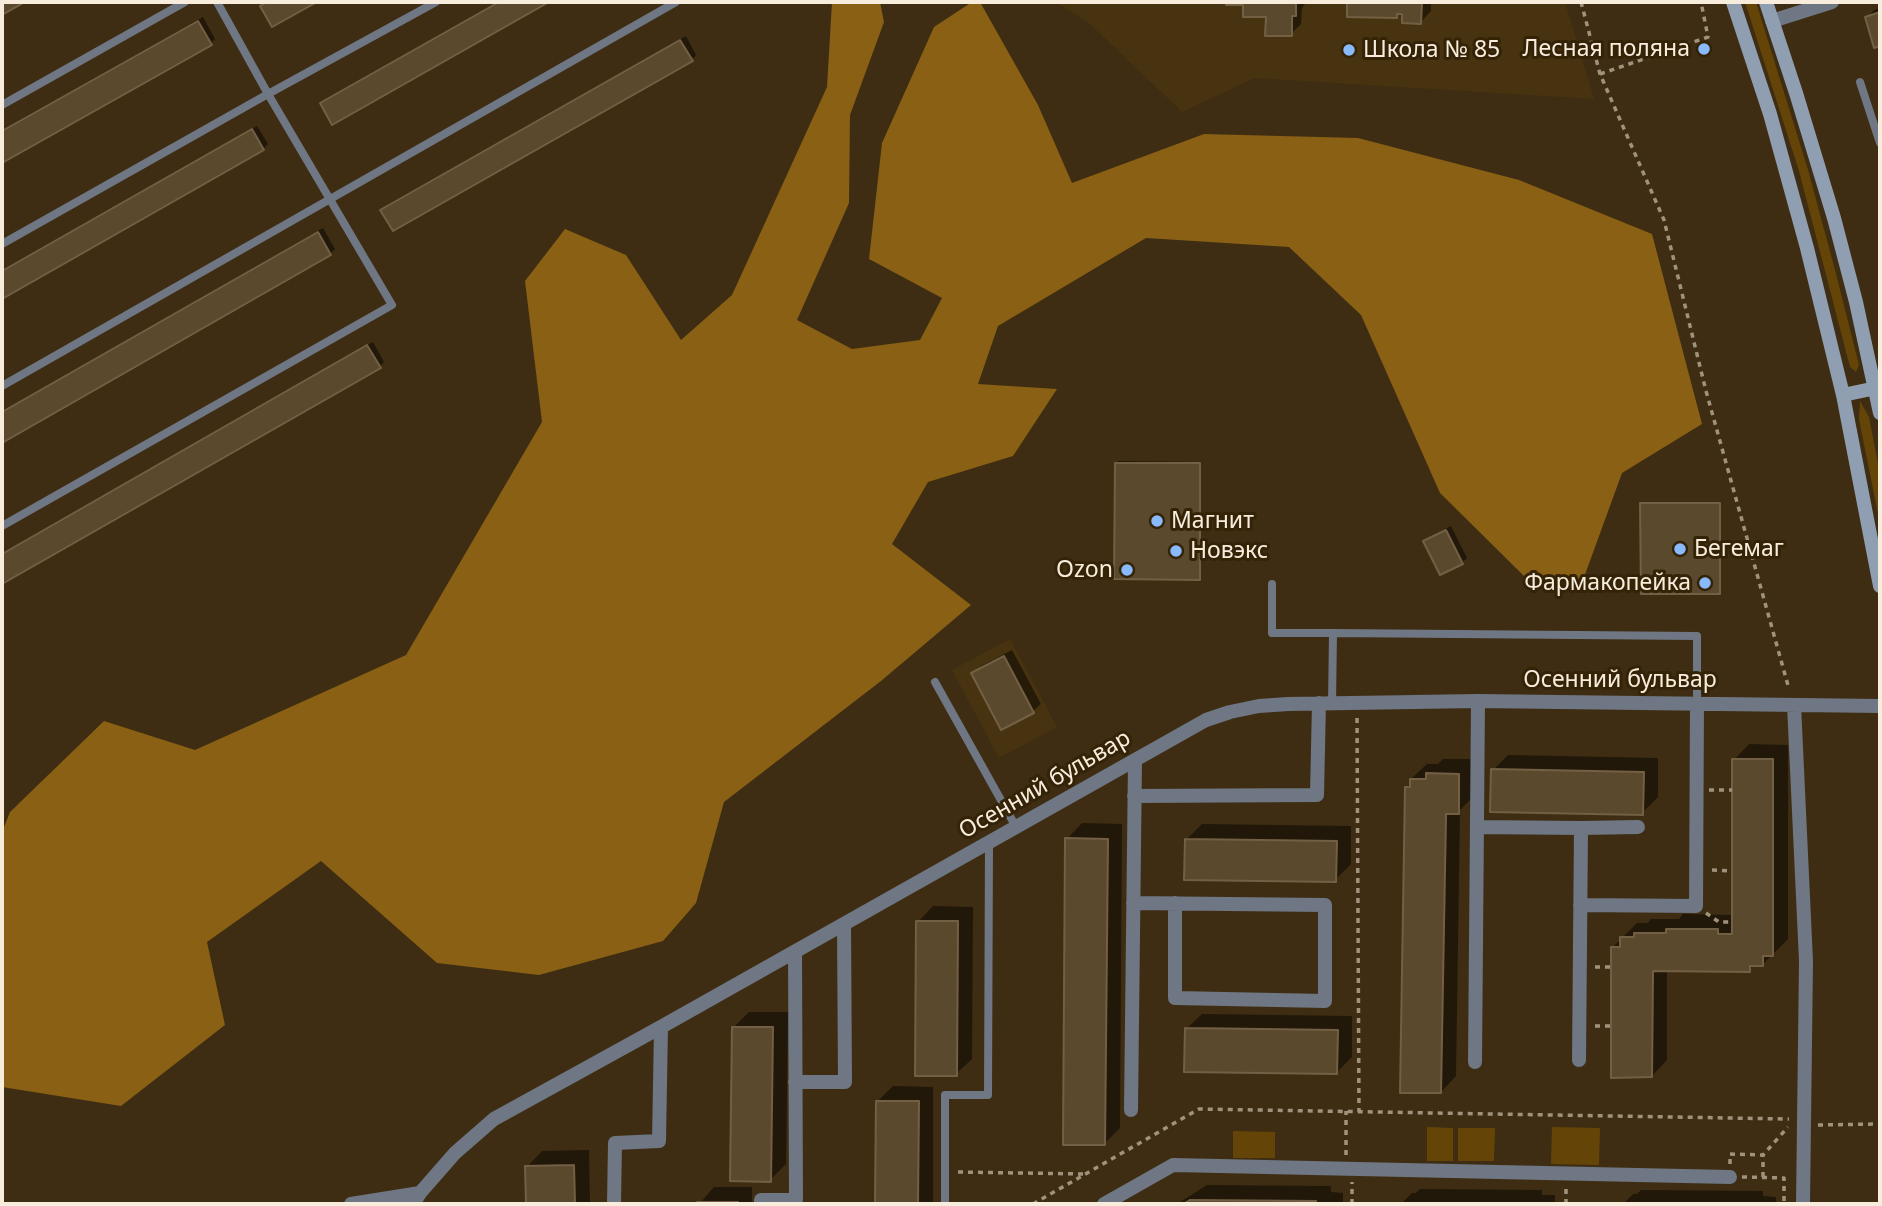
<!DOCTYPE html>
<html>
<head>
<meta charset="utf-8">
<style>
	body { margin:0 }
	#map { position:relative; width:1882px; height:1206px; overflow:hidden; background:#3e2d12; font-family:"Noto Sans",sans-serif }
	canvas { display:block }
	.frame { position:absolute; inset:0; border:4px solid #f8eddd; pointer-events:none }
</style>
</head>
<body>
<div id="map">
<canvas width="1882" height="1206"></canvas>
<div class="frame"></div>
</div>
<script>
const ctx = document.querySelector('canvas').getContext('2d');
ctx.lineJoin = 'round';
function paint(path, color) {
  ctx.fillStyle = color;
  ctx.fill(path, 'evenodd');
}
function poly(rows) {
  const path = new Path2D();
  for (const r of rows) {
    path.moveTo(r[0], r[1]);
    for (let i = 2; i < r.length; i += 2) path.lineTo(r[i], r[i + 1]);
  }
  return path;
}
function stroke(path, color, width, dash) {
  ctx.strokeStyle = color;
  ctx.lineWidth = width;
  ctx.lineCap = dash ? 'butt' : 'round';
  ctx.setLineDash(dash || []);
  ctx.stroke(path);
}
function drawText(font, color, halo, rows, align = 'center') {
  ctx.font = font + ' "Noto Sans",sans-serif';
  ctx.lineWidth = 6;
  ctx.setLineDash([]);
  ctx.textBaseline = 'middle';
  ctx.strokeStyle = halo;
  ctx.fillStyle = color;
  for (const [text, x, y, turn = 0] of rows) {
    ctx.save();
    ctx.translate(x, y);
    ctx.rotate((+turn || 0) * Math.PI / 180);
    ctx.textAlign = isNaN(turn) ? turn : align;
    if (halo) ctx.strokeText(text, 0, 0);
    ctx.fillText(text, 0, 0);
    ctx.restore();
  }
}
paint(poly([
	[1056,2,1565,2,1594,99,1255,78,1182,112,1089,23],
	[1010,639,1057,727,999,758,952,670]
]), '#483310');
paint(poly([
	[1745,2,1756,2,1808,170,1835,270,1859,365,1856,372,1850,367,1799,171],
	[1860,401,1869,417,1880,474,1880,524,1859,419],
	[1427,1127,1453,1128,1453,1161,1427,1161],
	[1552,1127,1600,1128,1599,1165,1551,1164],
	[1458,1128,1495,1128,1494,1161,1458,1161],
	[1233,1131,1275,1132,1275,1158,1233,1158]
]), '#654507');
paint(poly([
	[832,2,880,2,884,22,850,115,849,203,797,320,852,349,920,340,942,298,869,259,882,143,934,27,972,2,980,2,1038,105,1072,183,1204,134,1358,138,1519,180,1652,234,1702,424,1622,473,1583,580,1527,579,1440,493,1361,315,1289,247,1146,238,998,326,978,384,1057,389,1013,456,928,482,892,544,971,605,881,681,724,802,696,903,663,941,539,975,437,963,321,861,207,942,225,1025,121,1106,2,1087,2,832,10,812,104,721,195,750,406,655,542,422,525,281,565,229,626,255,681,340,732,295,827,87]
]), '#896014');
paint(poly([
	[498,2,545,2,332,122,322,104,326,99],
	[1228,2,1305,2,1305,4,1302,8,1301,24,1291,34,1268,15,1245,4,1228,4],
	[1349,2,1431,2,1431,11,1421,22,1404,13,1400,13,1396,16,1349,15],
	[1880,8,1880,45,1875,46,1867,18,1874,10],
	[203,17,215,39,210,44,2,161,2,130],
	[686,36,696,55,692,60,383,210,387,205],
	[257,126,268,144,263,149,2,297,2,270],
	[323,228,335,249,330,254,2,441,2,412],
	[373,342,384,362,380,367,2,582,2,553],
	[1118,461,1201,462,1201,576,1199,578,1117,463],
	[1644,502,1721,502,1721,590,1719,592,1642,504],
	[1451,526,1467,558,1462,563,1425,542,1430,537],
	[1012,650,1041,704,1033,711,973,673,981,666],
	[1749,744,1788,745,1788,939,1763,964,1755,964,1749,970,1667,970,1667,1060,1652,1076,1613,947,1637,923,1648,923,1651,919,1679,919,1683,914,1733,915,1734,760],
	[1508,755,1658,758,1658,797,1642,813,1493,770],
	[1443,759,1474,759,1473,797,1460,810,1456,1076,1441,1092,1406,788,1411,783,1411,779,1427,764,1438,764],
	[1082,823,1122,824,1120,1128,1105,1143,1067,839],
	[1202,824,1351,826,1351,864,1335,880,1186,840],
	[933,906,973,907,972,1059,956,1074,918,922],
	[749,1012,788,1012,786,1164,770,1180,734,1027],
	[1202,1014,1352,1016,1352,1057,1337,1072,1186,1029],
	[893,1086,933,1087,933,1204,877,1204,877,1102],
	[589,1150,590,1204,528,1204,527,1167,542,1151],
	[1207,1185,1331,1186,1331,1192,1343,1193,1343,1204,1177,1204],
	[714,1187,752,1187,752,1204,699,1204],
	[1420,1189,1542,1190,1542,1195,1555,1195,1555,1203,1565,1204,1401,1204,1412,1193,1416,1193],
	[1641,1190,1763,1191,1763,1196,1776,1197,1776,1204,1623,1204,1633,1194,1637,1194]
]), '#0007');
const building = poly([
	[2,2,25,2,2,15,2,2],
	[267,2,317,2,272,27,260,6,267,2],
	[499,2,549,2,332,125,320,103,499,2],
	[1227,2,1296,2,1296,16,1292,16,1292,36,1265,36,1266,17,1243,17,1243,5,1226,5,1227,2],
	[1347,2,1422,2,1421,24,1402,23,1402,14,1397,14,1397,18,1347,17,1347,2],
	[1880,12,1880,46,1874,48,1865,17,1880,12],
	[198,21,212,45,2,163,2,131,198,21],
	[680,40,693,61,393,231,380,210,680,40],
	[252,129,264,150,2,299,2,271,252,129],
	[318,232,331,255,2,443,2,412,318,232],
	[367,345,381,368,2,584,2,554,367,345],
	[1115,463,1200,463,1200,580,1114,579,1115,463],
	[1640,503,1720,503,1720,594,1641,594,1640,503],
	[1446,530,1463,564,1440,575,1423,541,1446,530],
	[1004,656,1034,713,1001,730,971,673,1004,656],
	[1732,759,1773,759,1773,956,1763,956,1763,966,1750,966,1750,972,1653,971,1652,1077,1611,1078,1611,947,1620,947,1620,937,1634,937,1634,933,1666,933,1666,929,1718,929,1718,934,1732,934,1732,759],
	[1491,769,1644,772,1643,815,1490,812,1491,769],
	[1426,773,1459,774,1459,814,1446,814,1441,1093,1400,1093,1405,787,1410,787,1410,779,1426,779,1426,773],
	[1065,838,1108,839,1105,1145,1063,1145,1065,838],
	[1185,839,1337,841,1336,882,1184,880,1185,839],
	[916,921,958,921,957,1076,915,1076,916,921],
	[732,1027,773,1027,771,1182,730,1181,732,1027],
	[1185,1028,1338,1030,1337,1074,1184,1072,1185,1028],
	[876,1101,919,1101,918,1204,875,1204,876,1101],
	[574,1165,575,1204,526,1204,525,1166,574,1165],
	[1190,1200,1316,1201,1316,1204,1183,1204,1190,1200],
	[697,1202,738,1202,738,1204,697,1204,697,1202]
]);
paint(building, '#5b492d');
stroke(building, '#736044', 2);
stroke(poly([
	[1581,2,1600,74,1664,220,1706,391,1789,689],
	[1600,74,1708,37,1701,2],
	[1357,718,1359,1112],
	[1709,790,1732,790],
	[1712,870,1732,871],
	[1706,913,1719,922,1732,922],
	[1595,967,1611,967],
	[1595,1026,1611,1026],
	[1818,1125,1880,1124],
	[1346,1155,1346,1111],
	[1730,1164,1730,1154,1763,1155,1788,1127],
	[958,1172,1083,1174],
	[1742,1177,1784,1178,1784,1204],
	[1763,1177,1763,1155],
	[1566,1189,1566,1204],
	[1033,1204,1199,1109,1789,1119],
	[1352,1204,1352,1182]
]), '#a0927d', 3.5, [5, 5]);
stroke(poly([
	[1860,82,1880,143],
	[2,105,185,2],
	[2,244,268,94,436,2],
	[2,386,676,2],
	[2,526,392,305,268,94,217,2],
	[1272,584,1272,633,1333,633],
	[935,682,1016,827],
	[1332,704,1333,633,1697,636,1697,703],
	[945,1204,945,1095,988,1095,989,843]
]), '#6e7783', 8);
stroke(poly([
	[1772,21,1832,2],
	[1794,705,1806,961,1803,1204],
	[1134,796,1317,795,1319,703],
	[1477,827,1581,828,1579,1060],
	[1581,828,1638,827],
	[1133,903,1325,905,1325,1001,1175,998,1175,903],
	[1580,905,1696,906,1697,703],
	[1475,1062,1478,701],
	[795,1082,845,1082,844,924],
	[1131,1110,1135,760],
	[351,1204,420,1193],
	[413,1204,420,1193,455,1153,494,1119,661,1027,1206,720,1230,712,1259,706,1288,704,1478,701,1880,706],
	[614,1204,615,1143,659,1141,661,1027],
	[761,1204,761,1200,796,1200,795,952],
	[1104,1204,1173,1165,1730,1177]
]), '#6e7783', 14);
stroke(poly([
	[1733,2,1770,114,1807,248,1843,395,1880,586],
	[1766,2,1796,93,1834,218,1856,302,1880,413],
	[1843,395,1876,388]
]), '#909eb1', 14);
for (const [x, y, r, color] of [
	[1704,49,7,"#89bafc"],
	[1349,50,7,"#89bafc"],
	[1157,521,7,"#89bafc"],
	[1680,549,7,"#89bafc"],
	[1176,551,7,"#89bafc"],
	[1127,570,7,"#89bafc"],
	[1705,583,7,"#89bafc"]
]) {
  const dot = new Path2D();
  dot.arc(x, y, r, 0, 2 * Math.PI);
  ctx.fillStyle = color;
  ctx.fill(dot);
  stroke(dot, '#342307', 2.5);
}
drawText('23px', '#f8eddd', '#342307', [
	["Лесная поляна",1690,49,"right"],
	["Школа № 85",1363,50],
	["Магнит",1171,521],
	["Бегемаг",1694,549],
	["Новэкс",1190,551],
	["Ozon",1113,570,"right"],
	["Фармакопейка",1691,583,"right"]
], 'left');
drawText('23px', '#f8eddd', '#342307', [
	["Осенний бульвар",1620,680],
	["Осенний бульвар",1045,785,-30]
]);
</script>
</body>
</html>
